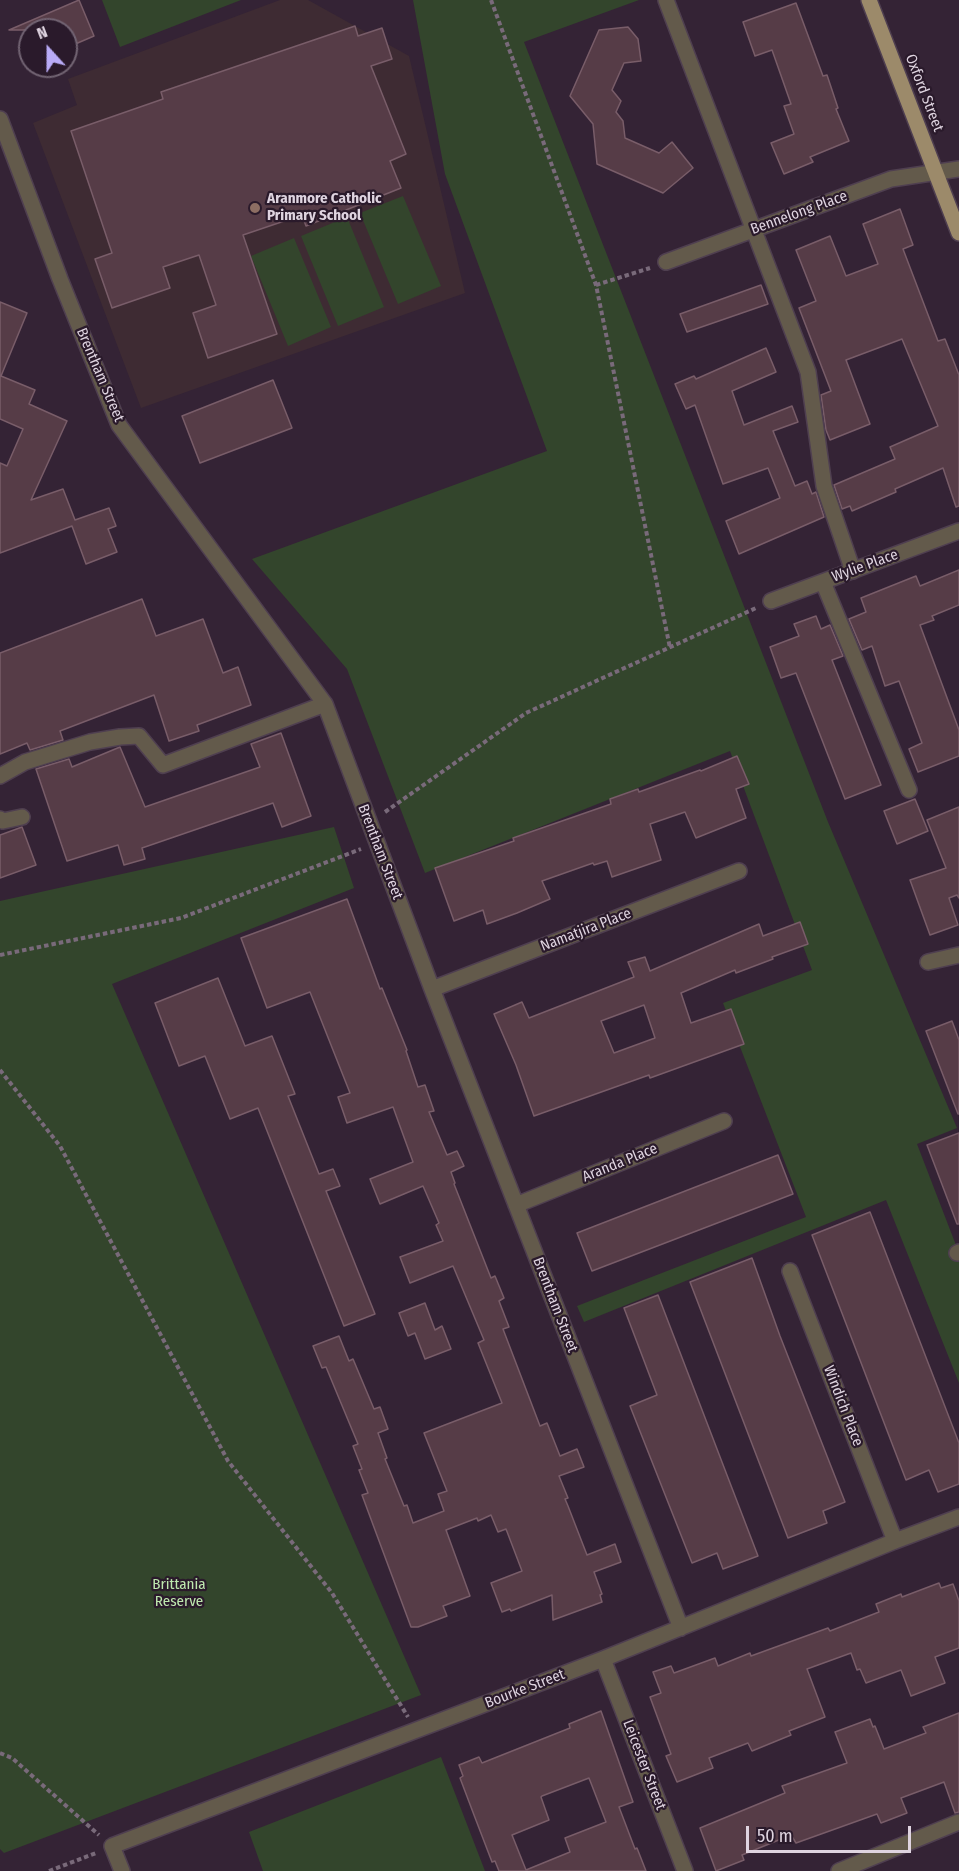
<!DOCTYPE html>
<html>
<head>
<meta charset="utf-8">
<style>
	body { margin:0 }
	#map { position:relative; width:959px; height:1871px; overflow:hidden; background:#342335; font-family:"Fira Sans Condensed",sans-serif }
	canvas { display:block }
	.north { position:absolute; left:18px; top:18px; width:60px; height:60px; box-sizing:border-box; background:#2a1a2b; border:2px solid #726473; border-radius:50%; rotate:339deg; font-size:16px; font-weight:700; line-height:24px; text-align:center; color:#dfd4e0 }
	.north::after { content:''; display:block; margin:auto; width:21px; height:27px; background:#b9abf7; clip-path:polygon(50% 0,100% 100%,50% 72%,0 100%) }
	.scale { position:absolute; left:746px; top:1826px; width:165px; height:27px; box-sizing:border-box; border:3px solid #dfd4e0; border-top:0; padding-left:8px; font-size:18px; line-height:21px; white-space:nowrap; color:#dfd4e0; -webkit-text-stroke:4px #2a1a2b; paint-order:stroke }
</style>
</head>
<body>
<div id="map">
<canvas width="959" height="1871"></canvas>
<div class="north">N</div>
<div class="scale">50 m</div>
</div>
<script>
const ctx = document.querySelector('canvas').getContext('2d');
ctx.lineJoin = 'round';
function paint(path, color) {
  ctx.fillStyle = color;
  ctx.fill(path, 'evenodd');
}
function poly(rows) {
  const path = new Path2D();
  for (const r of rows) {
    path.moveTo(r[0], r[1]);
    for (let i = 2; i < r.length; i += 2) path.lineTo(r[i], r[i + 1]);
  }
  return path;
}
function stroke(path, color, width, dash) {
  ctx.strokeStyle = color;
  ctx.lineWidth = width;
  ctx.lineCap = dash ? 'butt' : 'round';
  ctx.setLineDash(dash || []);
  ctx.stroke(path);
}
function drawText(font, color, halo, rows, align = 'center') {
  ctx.font = font + ' "Fira Sans Condensed",sans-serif';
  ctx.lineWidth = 4.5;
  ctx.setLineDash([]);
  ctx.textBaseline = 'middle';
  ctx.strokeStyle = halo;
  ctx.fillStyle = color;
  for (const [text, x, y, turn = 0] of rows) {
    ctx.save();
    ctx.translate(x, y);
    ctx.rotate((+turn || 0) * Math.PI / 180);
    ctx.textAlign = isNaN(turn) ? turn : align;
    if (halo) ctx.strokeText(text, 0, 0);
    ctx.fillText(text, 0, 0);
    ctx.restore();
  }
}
paint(poly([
	[280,0,308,0,409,56,465,293,141,408,33,123,77,105,68,79]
]), '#3e2b33');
paint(poly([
	[102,0,241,0,120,47],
	[413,0,639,0,524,42,828,822,957,1128,917,1144,959,1253,959,1383,886,1200,584,1322,577,1306,806,1217,723,1003,812,970,730,751,425,873,347,669,252,559,547,451,445,174],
	[403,196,441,286,398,304,360,213],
	[347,217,384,307,338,326,301,236],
	[294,238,331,327,288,346,251,256],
	[334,827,354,888,112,984,421,1695,4,1853,0,1849,0,901],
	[441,1757,485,1871,263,1871,249,1832]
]), '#33452c');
const building = poly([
	[79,0,94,36,66,48,66,30,9,30,79,0],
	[796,3,823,76,827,75,838,108,836,109,849,141,810,157,813,162,784,174,771,143,794,134,784,106,791,104,772,50,755,56,743,22,796,3],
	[355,26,358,36,382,28,392,59,371,66,406,154,390,161,401,188,306,226,302,215,243,235,277,334,208,358,193,313,216,305,199,255,163,267,170,288,112,308,95,259,112,253,71,131,163,99,161,92,355,26],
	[628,27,638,39,641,61,624,63,612,90,621,101,616,112,623,121,625,138,659,153,672,142,693,168,663,193,597,164,593,124,570,96,599,30,628,27],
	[900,209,913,245,903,249,938,341,945,339,959,375,959,506,956,507,943,468,895,489,896,492,852,511,850,506,842,509,834,485,895,459,890,447,938,426,902,339,846,360,870,424,830,440,826,430,821,395,831,391,799,308,816,301,796,250,830,236,846,276,878,264,863,224,900,209],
	[761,285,768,304,687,332,680,314,761,285],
	[0,302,27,313,1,376,35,390,29,404,67,421,31,500,63,489,75,520,109,508,116,526,108,529,117,552,86,564,72,526,0,553,0,463,7,466,23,429,0,419,0,302],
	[766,348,776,372,732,391,744,425,792,406,798,422,773,431,795,486,807,481,812,494,816,492,824,517,739,554,726,521,780,498,768,468,723,484,695,405,686,409,675,384,694,376,696,379,766,348],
	[273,380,292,428,200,463,182,416,273,380],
	[959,570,959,605,932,616,934,620,920,625,959,730,959,756,918,772,909,749,922,743,899,681,885,686,872,646,862,650,849,619,866,612,861,598,916,576,920,586,959,570],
	[142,599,156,636,203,619,223,673,238,667,251,705,197,725,199,731,169,741,154,695,60,731,63,740,30,750,27,743,0,754,0,653,142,599],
	[816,616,821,629,830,625,843,656,832,660,881,785,845,799,796,673,781,678,770,647,799,636,794,624,816,616],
	[281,733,311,816,282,827,273,803,142,848,145,859,124,865,118,845,67,861,36,769,69,759,72,767,120,747,145,807,260,767,251,744,281,733],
	[737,756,749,784,736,789,746,818,696,838,685,812,650,824,661,860,612,877,607,861,594,865,593,863,542,881,550,899,517,913,487,924,483,910,454,921,435,868,514,841,513,838,611,804,610,799,638,789,639,792,700,770,701,771,737,756],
	[915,799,928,831,897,844,884,811,915,799],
	[959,807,959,898,957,895,949,898,958,925,930,935,910,880,946,868,927,820,959,807],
	[22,827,36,865,0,878,0,835,22,827],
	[347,899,380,989,382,988,407,1050,406,1051,418,1087,425,1085,434,1111,429,1112,447,1155,457,1151,464,1166,451,1172,455,1183,454,1184,491,1278,495,1276,504,1298,499,1301,509,1327,503,1329,540,1426,547,1423,560,1456,577,1449,584,1467,559,1476,568,1498,565,1499,568,1506,587,1555,615,1544,621,1562,594,1572,602,1594,600,1595,602,1602,553,1620,552,1595,511,1611,510,1609,502,1612,491,1583,522,1571,506,1529,498,1532,491,1515,478,1521,477,1518,446,1530,470,1596,443,1606,447,1616,418,1627,411,1627,362,1495,368,1493,359,1470,362,1469,353,1446,358,1444,326,1367,322,1368,313,1346,339,1336,349,1361,353,1359,374,1409,380,1407,388,1429,378,1433,387,1458,385,1459,404,1506,407,1505,413,1523,444,1511,438,1494,447,1491,424,1433,502,1403,478,1343,484,1340,453,1266,410,1283,400,1257,443,1241,436,1225,439,1223,423,1186,380,1204,370,1179,413,1162,393,1107,347,1123,338,1097,350,1093,310,992,267,1008,241,938,347,899],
	[800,922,808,944,772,957,773,959,736,973,735,970,681,993,691,1023,731,1009,744,1044,650,1078,649,1075,534,1116,516,1065,494,1014,522,1002,529,1018,634,977,628,962,645,957,650,971,759,924,763,936,800,922],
	[644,1005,655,1038,614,1053,601,1021,644,1005],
	[218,978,245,1046,272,1036,295,1094,288,1096,319,1174,333,1169,340,1186,326,1191,375,1314,344,1326,258,1108,230,1119,205,1056,179,1066,155,1003,218,978],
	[952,1021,959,1040,959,1114,958,1114,926,1031,952,1021],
	[959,1133,959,1224,957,1224,927,1145,959,1133],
	[778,1155,793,1194,592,1271,577,1233,778,1155],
	[870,1212,959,1443,959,1484,938,1492,929,1470,906,1480,812,1235,870,1212],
	[752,1258,780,1336,845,1502,823,1511,827,1523,788,1538,690,1282,752,1258],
	[658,1295,758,1556,723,1569,717,1553,692,1563,630,1406,657,1395,624,1308,658,1295],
	[425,1303,435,1330,442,1326,451,1349,425,1359,415,1333,408,1336,399,1313,425,1303],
	[939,1583,941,1588,953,1584,959,1601,959,1648,935,1657,945,1683,911,1696,901,1670,866,1683,860,1669,857,1670,851,1653,807,1669,825,1717,789,1731,791,1735,752,1751,748,1743,709,1758,713,1768,677,1782,666,1756,671,1754,650,1697,661,1693,653,1672,671,1666,674,1673,715,1658,718,1666,750,1653,751,1656,828,1628,830,1631,879,1612,876,1604,901,1594,902,1597,939,1583],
	[601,1711,633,1802,619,1807,635,1849,637,1848,646,1871,499,1871,495,1861,492,1862,474,1815,460,1778,463,1776,459,1765,479,1757,482,1763,570,1728,569,1724,601,1711],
	[589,1778,606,1822,565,1838,570,1852,526,1870,512,1835,549,1820,541,1797,542,1796,589,1778],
	[959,1713,959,1812,955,1813,944,1782,901,1798,907,1813,881,1823,877,1814,796,1843,791,1835,742,1855,744,1860,716,1871,700,1828,785,1793,782,1786,847,1763,835,1732,870,1719,873,1727,875,1726,884,1749,926,1733,923,1727,959,1713]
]);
paint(building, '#563c47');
stroke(building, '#795d69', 1.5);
const minor = poly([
	[666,0,808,372,824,486,853,571],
	[0,119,60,279,119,425,325,704,432,989,681,1628],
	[666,262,891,179,959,169],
	[823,582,909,790],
	[771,601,959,531],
	[0,776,25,762,90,742,120,737,139,736,163,765,325,704],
	[0,819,3,821,22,817],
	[928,962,959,955],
	[432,989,739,871],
	[516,1205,724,1121],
	[957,1253,959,1252],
	[790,1271,895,1541],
	[603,1659,685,1871],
	[122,1871,112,1846,603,1659,895,1541,959,1517],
	[839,1871,959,1822]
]);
const major = poly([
	[869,0,959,233]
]);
stroke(minor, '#4f3f50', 18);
stroke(major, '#4f3f50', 18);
stroke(poly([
	[491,0,596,285,670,648],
	[596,285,650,268],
	[385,812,526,713,756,608],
	[0,955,181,918,361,849],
	[0,1070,60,1146,228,1461,332,1593,408,1717],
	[0,1753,12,1758,99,1835],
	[49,1871,96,1853]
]), '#796a7a', 4, [4.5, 3]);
stroke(minor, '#635a4b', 15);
stroke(major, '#9c8a6a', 15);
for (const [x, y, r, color] of [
	[255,208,6,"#8d6e63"]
]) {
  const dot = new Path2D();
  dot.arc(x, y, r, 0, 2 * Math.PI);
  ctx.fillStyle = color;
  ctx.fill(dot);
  stroke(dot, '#2a1a2b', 2);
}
drawText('15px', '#dfd4e0', '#2a1a2b', [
	["Oxford Street",924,93,69],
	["Bennelong Place",799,213,-20],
	["Brentham Street",100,375,67],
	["Wylie Place",865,566,-20],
	["Brentham Street",380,852,69],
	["Namatjira Place",586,930,-21],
	["Aranda Place",620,1163,-22],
	["Brentham Street",555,1305,69],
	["Windich Place",843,1406,69],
	["Bourke Street",525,1689,-21],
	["Leicester Street",644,1765,69]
]);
drawText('bold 15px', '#dfd4e0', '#2a1a2b', [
	["Aranmore Catholic",267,199],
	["Primary School",267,216]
], 'left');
drawText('15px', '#bee8ae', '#2a1a2b', [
	["Brittania",179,1585],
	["Reserve",179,1602]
]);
</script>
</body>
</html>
